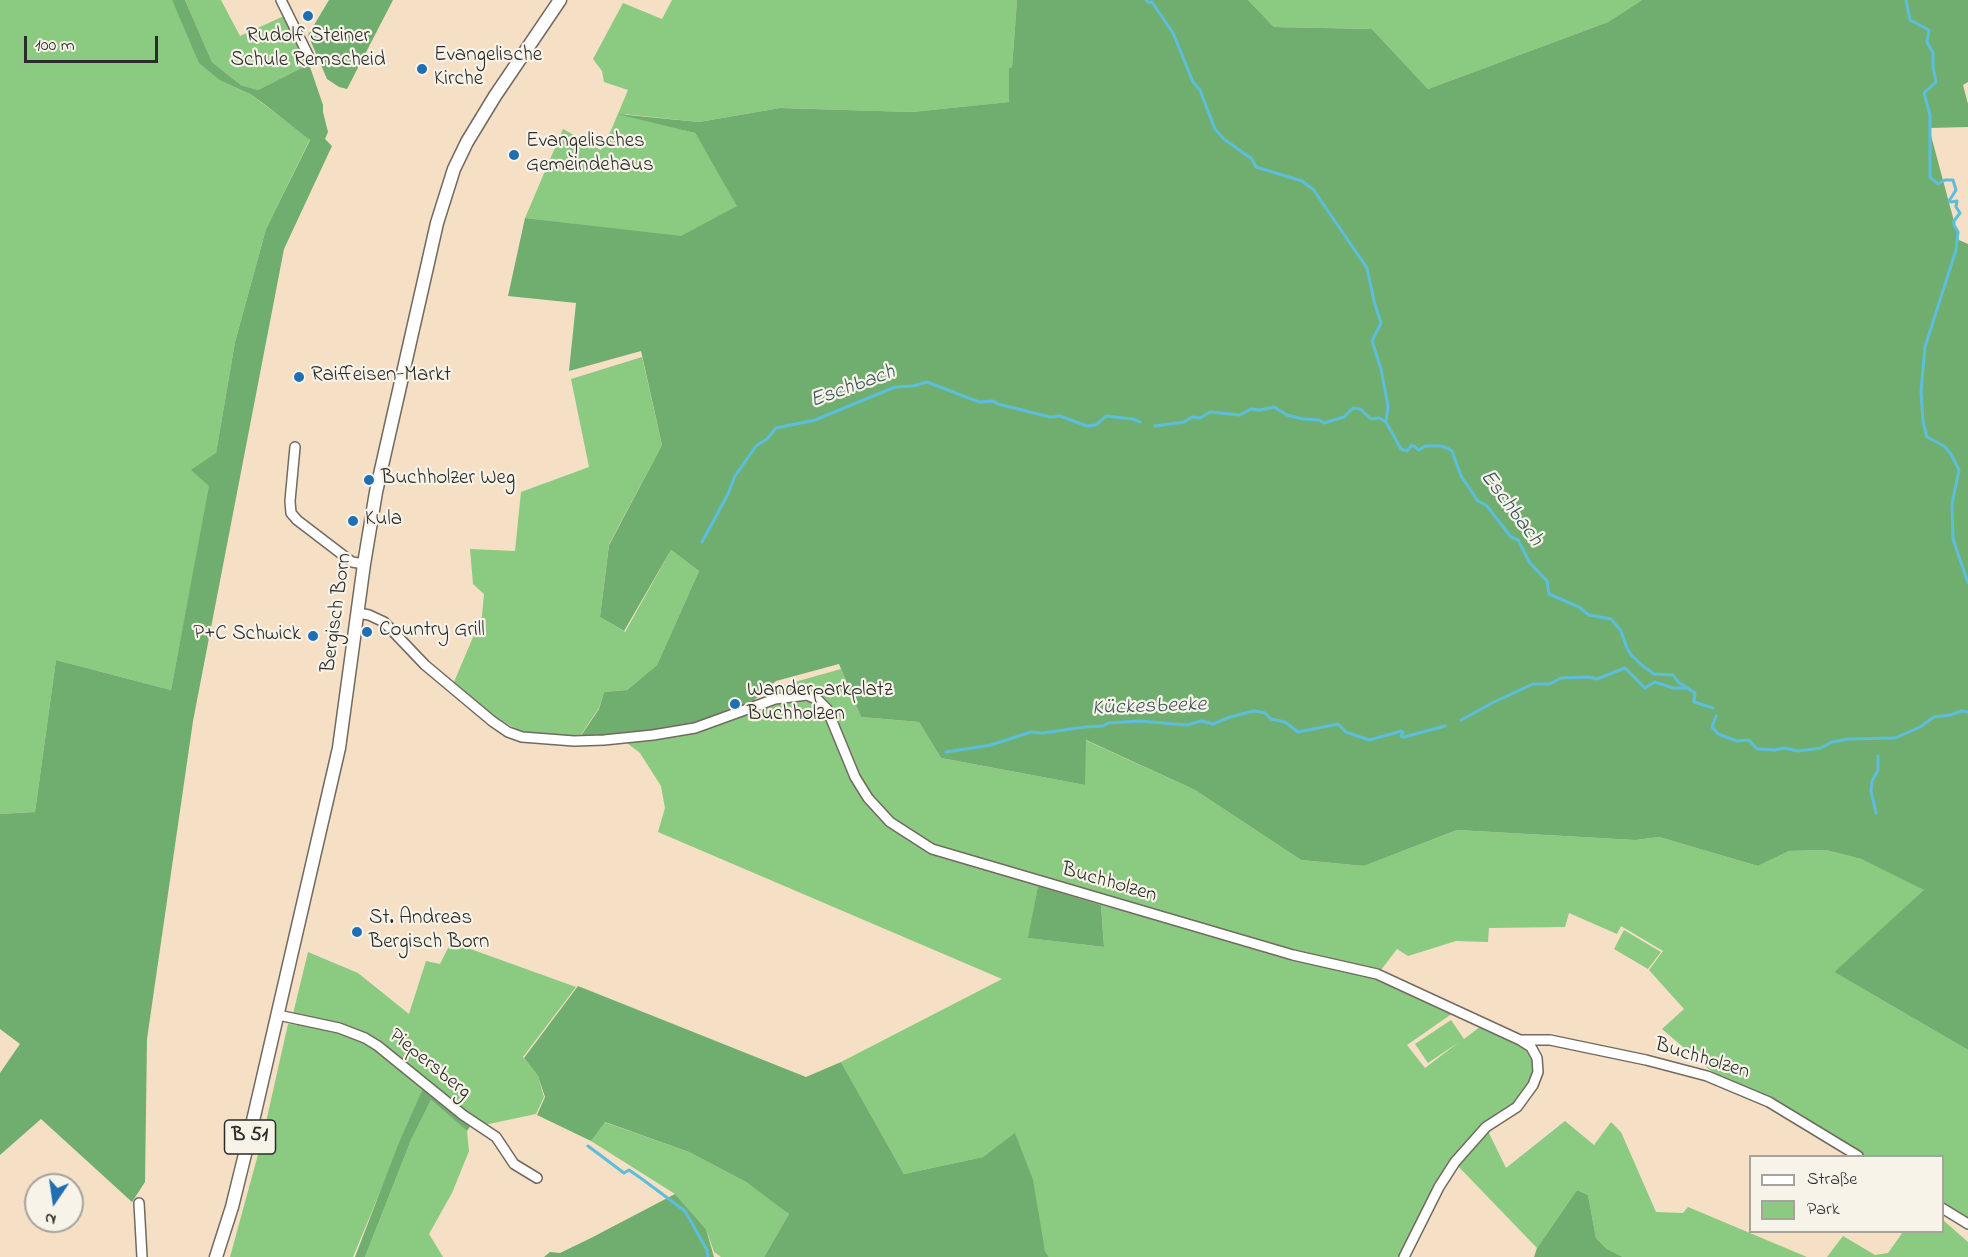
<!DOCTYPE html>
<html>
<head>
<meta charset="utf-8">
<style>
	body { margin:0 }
	#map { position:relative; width:1968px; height:1257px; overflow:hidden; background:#f5dfc5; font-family:"Indie Flower",sans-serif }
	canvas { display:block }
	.legend { position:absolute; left:1749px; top:1155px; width:195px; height:78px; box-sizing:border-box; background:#f7f3e8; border:2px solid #a5a39c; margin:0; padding:8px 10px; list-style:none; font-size:18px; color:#2b2b2b }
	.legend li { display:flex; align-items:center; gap:12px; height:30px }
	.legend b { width:30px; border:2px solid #a5a39c }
	.north { position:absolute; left:24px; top:1173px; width:60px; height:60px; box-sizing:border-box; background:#f7f3e8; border:2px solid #a5a39c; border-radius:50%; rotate:193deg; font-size:16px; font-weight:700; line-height:24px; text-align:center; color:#2b2b2b }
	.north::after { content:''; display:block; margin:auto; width:21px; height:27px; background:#1f6fb2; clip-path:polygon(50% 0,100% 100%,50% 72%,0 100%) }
	.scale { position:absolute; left:24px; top:36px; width:134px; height:27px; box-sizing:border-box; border:3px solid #2b2b2b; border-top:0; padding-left:8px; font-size:18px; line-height:21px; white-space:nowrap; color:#2b2b2b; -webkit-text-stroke:4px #f7f3e8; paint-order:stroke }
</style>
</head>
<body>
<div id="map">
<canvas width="1968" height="1257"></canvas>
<ul class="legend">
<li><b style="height:8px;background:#fff"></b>Straße</li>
<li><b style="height:16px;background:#8bca81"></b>Park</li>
</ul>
<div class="north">N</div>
<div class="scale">100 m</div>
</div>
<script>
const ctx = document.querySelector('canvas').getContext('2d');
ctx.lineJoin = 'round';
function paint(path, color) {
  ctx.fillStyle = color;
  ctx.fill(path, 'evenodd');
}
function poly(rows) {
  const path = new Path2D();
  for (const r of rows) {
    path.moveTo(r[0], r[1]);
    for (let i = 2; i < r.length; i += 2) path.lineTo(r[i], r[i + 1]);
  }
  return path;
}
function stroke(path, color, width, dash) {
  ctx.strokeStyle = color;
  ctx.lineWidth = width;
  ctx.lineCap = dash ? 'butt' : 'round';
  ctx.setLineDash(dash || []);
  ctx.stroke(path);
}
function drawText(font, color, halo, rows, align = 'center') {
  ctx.font = font + ' "Indie Flower",sans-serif';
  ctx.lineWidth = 4.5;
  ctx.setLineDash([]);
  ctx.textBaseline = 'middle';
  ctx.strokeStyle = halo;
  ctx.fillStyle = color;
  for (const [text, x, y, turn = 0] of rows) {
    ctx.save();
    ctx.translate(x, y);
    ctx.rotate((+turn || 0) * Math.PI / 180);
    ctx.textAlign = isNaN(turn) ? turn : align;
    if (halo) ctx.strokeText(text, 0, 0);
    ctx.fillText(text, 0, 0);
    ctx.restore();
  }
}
paint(poly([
	[0,0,172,0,221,81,250,94,310,139,266,229,235,342,216,453,171,690,56,660,35,812,0,814],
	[185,0,221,0,240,36,284,16,309,64,258,90,241,85,212,62],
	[672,0,1017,0,1012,67,1009,68,1010,102,912,112,780,108,699,122,623,114,695,133,738,206,681,237,525,218,563,129,601,150,612,128,628,90,604,82,602,71,593,59,623,3,662,19],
	[1248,0,1642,0,1608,22,1428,89,1372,29,1274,27],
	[642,357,662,445,609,544,600,617,625,632,671,550,699,571,657,665,627,690,604,692,599,708,580,736,538,735,518,730,491,714,454,682,482,616,484,594,473,584,470,549,515,551,521,492,589,467,571,379],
	[841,669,861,717,919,722,941,758,1085,785,1085,740,1195,790,1301,860,1364,866,1457,830,1635,840,1659,837,1758,866,1789,851,1826,850,1861,859,1925,890,1834,972,1968,1050,1968,1219,1943,1203,1942,1156,1865,1156,1794,1112,1756,1091,1717,1076,1662,1029,1684,1009,1649,970,1663,951,1621,926,1617,934,1569,913,1565,927,1489,928,1488,942,1456,941,1408,956,1397,949,1381,970,1308,955,933,845,889,817,870,795,858,775,839,725,825,700,818,695,807,691,771,697,784,685],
	[793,700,811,702,824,712,859,793,872,808,930,852,1038,886,1029,938,1104,947,1101,905,1378,977,1453,1013,1407,1045,1425,1068,1459,1042,1428,1063,1415,1044,1451,1020,1464,1039,1481,1026,1526,1048,1533,1056,1534,1078,1515,1104,1469,1143,1401,1257,1049,1257,1045,1251,1015,1134,983,1157,904,1174,841,1062,1002,979,658,832,665,808,661,786,640,753,627,743,656,739],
	[1624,930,1661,952,1648,969,1614,949],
	[451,942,576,987,523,1057,538,1076,544,1097,536,1114,484,1125,380,1043,293,1014,308,952,358,973,409,1014,426,961,440,964],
	[288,1024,323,1027,350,1036,378,1049,424,1086,353,1257,230,1257,262,1140],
	[431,1100,467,1131,469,1151,452,1193,429,1234,443,1257,365,1257,411,1140],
	[1565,1121,1594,1145,1611,1122,1621,1132,1656,1212,1683,1213,1688,1207,1807,1257,1623,1257,1607,1249,1596,1238,1588,1195,1577,1190,1537,1248,1456,1164,1487,1129,1506,1168],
	[604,1122,689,1152,746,1182,782,1208,789,1214,764,1257,721,1257,714,1252,706,1229,675,1194,591,1141],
	[1943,1220,1968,1242,1968,1257,1827,1257,1843,1236,1875,1255,1888,1253,1903,1232,1942,1232]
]), '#8bca81');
paint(poly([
	[172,0,185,0,212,62,241,85,258,90,309,64,323,105,323,112,328,132,325,139,332,146,284,249,193,721,147,1039,145,1182,132,1202,41,1119,0,1155,0,1073,20,1044,0,1029,0,814,35,812,56,660,171,690,209,486,191,470,216,453,235,342,266,229,310,140,264,104,250,94,221,81,199,63],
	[329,0,393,0,347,89,339,87,327,79,308,35],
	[1017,0,1248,0,1274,27,1372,29,1428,89,1608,22,1642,0,1968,0,1968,82,1963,85,1968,104,1968,127,1929,128,1959,240,1968,244,1968,1050,1834,972,1924,890,1861,859,1826,850,1789,851,1758,866,1659,837,1635,840,1457,830,1364,866,1301,860,1195,790,1086,740,1085,785,941,758,919,722,861,717,839,664,776,681,753,701,695,725,635,736,580,737,599,709,604,692,627,690,657,665,699,571,671,550,624,631,600,617,609,545,662,445,641,351,569,371,576,303,508,296,525,218,681,236,737,206,695,133,617,114,699,122,780,108,912,112,1009,102,1009,68,1012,67],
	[1038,886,1101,905,1104,947,1028,938],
	[578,986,806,1077,841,1062,904,1174,983,1157,1015,1133,1033,1180,1045,1251,1049,1257,764,1257,789,1214,746,1182,689,1152,605,1122,591,1141,537,1115,545,1097,538,1076,524,1058],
	[424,1086,471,1125,467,1131,431,1100,411,1140,365,1257,355,1257,398,1145],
	[1577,1190,1588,1195,1596,1238,1607,1249,1623,1257,1534,1257,1537,1248],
	[675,1194,706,1229,714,1257,544,1257,550,1252,560,1253,591,1238]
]), '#70ae6f');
stroke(poly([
	[1146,0,1149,3,1152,2,1173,33,1193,82,1200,90,1215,129,1224,139,1252,159,1256,167,1302,181,1313,189,1367,268,1374,301,1381,323,1372,341,1381,369,1388,406,1386,422],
	[1906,0,1910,20,1929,30,1927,42,1933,53,1933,67,1936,82,1924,93,1930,115,1930,177,1938,184,1945,180,1953,180,1956,190,1949,201,1951,202,1957,201,1956,207,1960,213,1954,221,1954,225,1958,232,1956,250,1925,347,1921,391,1923,422,1927,437,1944,446,1951,454,1959,470,1952,504,1953,539,1968,583],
	[1155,426,1184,422,1192,417,1200,418,1210,412,1240,415,1251,409,1260,410,1274,407,1287,415,1303,419,1319,420,1324,423,1344,417,1353,408,1360,409,1371,419,1379,418,1386,422,1401,449,1407,451,1412,445,1419,450,1425,446,1441,446,1447,448,1452,451,1461,476,1478,501,1487,506,1511,537,1518,540,1530,563,1547,581,1549,594,1579,607,1589,615,1611,619,1621,631,1627,648,1632,656,1643,666,1654,674,1673,675,1678,682,1695,693,1694,702,1713,708],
	[702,542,728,494,735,476,756,446,767,439,776,428,815,420,895,387,913,386,927,382,979,402,993,401,998,404,1050,417,1060,416,1087,426,1096,425,1106,416,1133,419,1140,422],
	[1716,716,1712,727,1718,734,1737,741,1749,740,1757,749,1775,750,1784,748,1798,751,1821,748,1832,742,1848,739,1895,738,1920,727,1934,717,1950,715,1962,711,1968,712],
	[1461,720,1494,702,1533,684,1550,684,1561,678,1589,677,1597,679,1625,668,1645,688,1655,682,1673,688,1688,688],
	[946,752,991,745,1031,732,1043,733,1085,727,1103,726,1108,723,1139,721,1187,725,1201,721,1213,724,1230,717,1254,711,1265,713,1271,719,1285,722,1298,732,1338,724,1346,732,1369,740,1402,731,1403,732,1401,736,1404,737,1445,726],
	[1876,813,1871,791,1872,781,1878,770,1878,756],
	[588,1146,624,1173,629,1170,642,1179,685,1211,707,1250,708,1257]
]), '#5cbeda', 3);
const minor = poly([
	[281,0,309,57],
	[295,447,290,501,291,513,297,520,352,562,364,564],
	[358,613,369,615,384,622,425,665,492,721,508,732,522,737,574,741,604,740,653,735,695,728,775,699,807,695,818,700,827,709,855,777,868,798,890,822,932,849,1293,955,1377,974,1520,1040,1531,1047,1537,1058,1538,1072,1533,1085,1517,1107,1486,1127,1455,1162,1439,1187,1404,1257],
	[278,1015,339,1028,365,1038,378,1046,463,1115,496,1137,514,1164,537,1178],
	[1520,1040,1550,1040,1646,1060,1707,1076,1769,1102,1858,1156],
	[139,1203,142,1257],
	[1942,1208,1968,1224]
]);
const major = poly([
	[216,1257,232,1207,249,1138,339,748,364,564,376,492,437,223,454,169,467,142,495,96,560,0]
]);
stroke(minor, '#726a61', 12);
stroke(major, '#726a61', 15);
stroke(minor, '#fff', 9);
stroke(major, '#fff', 12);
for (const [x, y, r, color] of [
	[308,16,6,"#1f6fb2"],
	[422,69,6,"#1f6fb2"],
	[514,155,6,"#1f6fb2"],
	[299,377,6,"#1f6fb2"],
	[369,480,6,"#1f6fb2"],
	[353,521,6,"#1f6fb2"],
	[367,632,6,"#1f6fb2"],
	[313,636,6,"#1f6fb2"],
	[735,704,6,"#1f6fb2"],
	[357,932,6,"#1f6fb2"]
]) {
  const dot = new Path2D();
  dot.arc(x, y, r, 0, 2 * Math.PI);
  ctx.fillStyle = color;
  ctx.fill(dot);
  stroke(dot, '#f7f3e8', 2);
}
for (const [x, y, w] of [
	[250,1137,51]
]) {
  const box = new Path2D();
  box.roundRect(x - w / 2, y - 17, w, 34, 4.5);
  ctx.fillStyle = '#f7f3e8';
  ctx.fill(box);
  stroke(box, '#2b2b2b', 1.5);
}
drawText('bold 20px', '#2b2b2b', null, [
	["B 51",250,1137]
]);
drawText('21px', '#2b2b2b', '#f7f3e8', [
	["Rudolf Steiner",308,38,"center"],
	["Schule Remscheid",308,62,"center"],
	["Evangelische",434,57],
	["Kirche",434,81],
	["Evangelisches",526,143],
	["Gemeindehaus",526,167],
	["Raiffeisen-Markt",311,377],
	["Buchholzer Weg",381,480],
	["Kula",365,521],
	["Country Grill",379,632],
	["P+C Schwick",301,636,"right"],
	["Wanderparkplatz",747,692],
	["Buchholzen",747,716],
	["St. Andreas",369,920],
	["Bergisch Born",369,944]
], 'left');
drawText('21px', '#2b2b2b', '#f7f3e8', [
	["Bergisch Born",338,613,-82],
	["Buchholzen",1109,884,16],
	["Buchholzen",1702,1060,17],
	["Piepersberg",429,1065,39]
]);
drawText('italic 22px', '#3a5760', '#f7f3e8', [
	["Eschbach",853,388,-20],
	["Eschbach",1510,509,53],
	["Kückesbeeke",1149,708,-2]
]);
</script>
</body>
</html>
